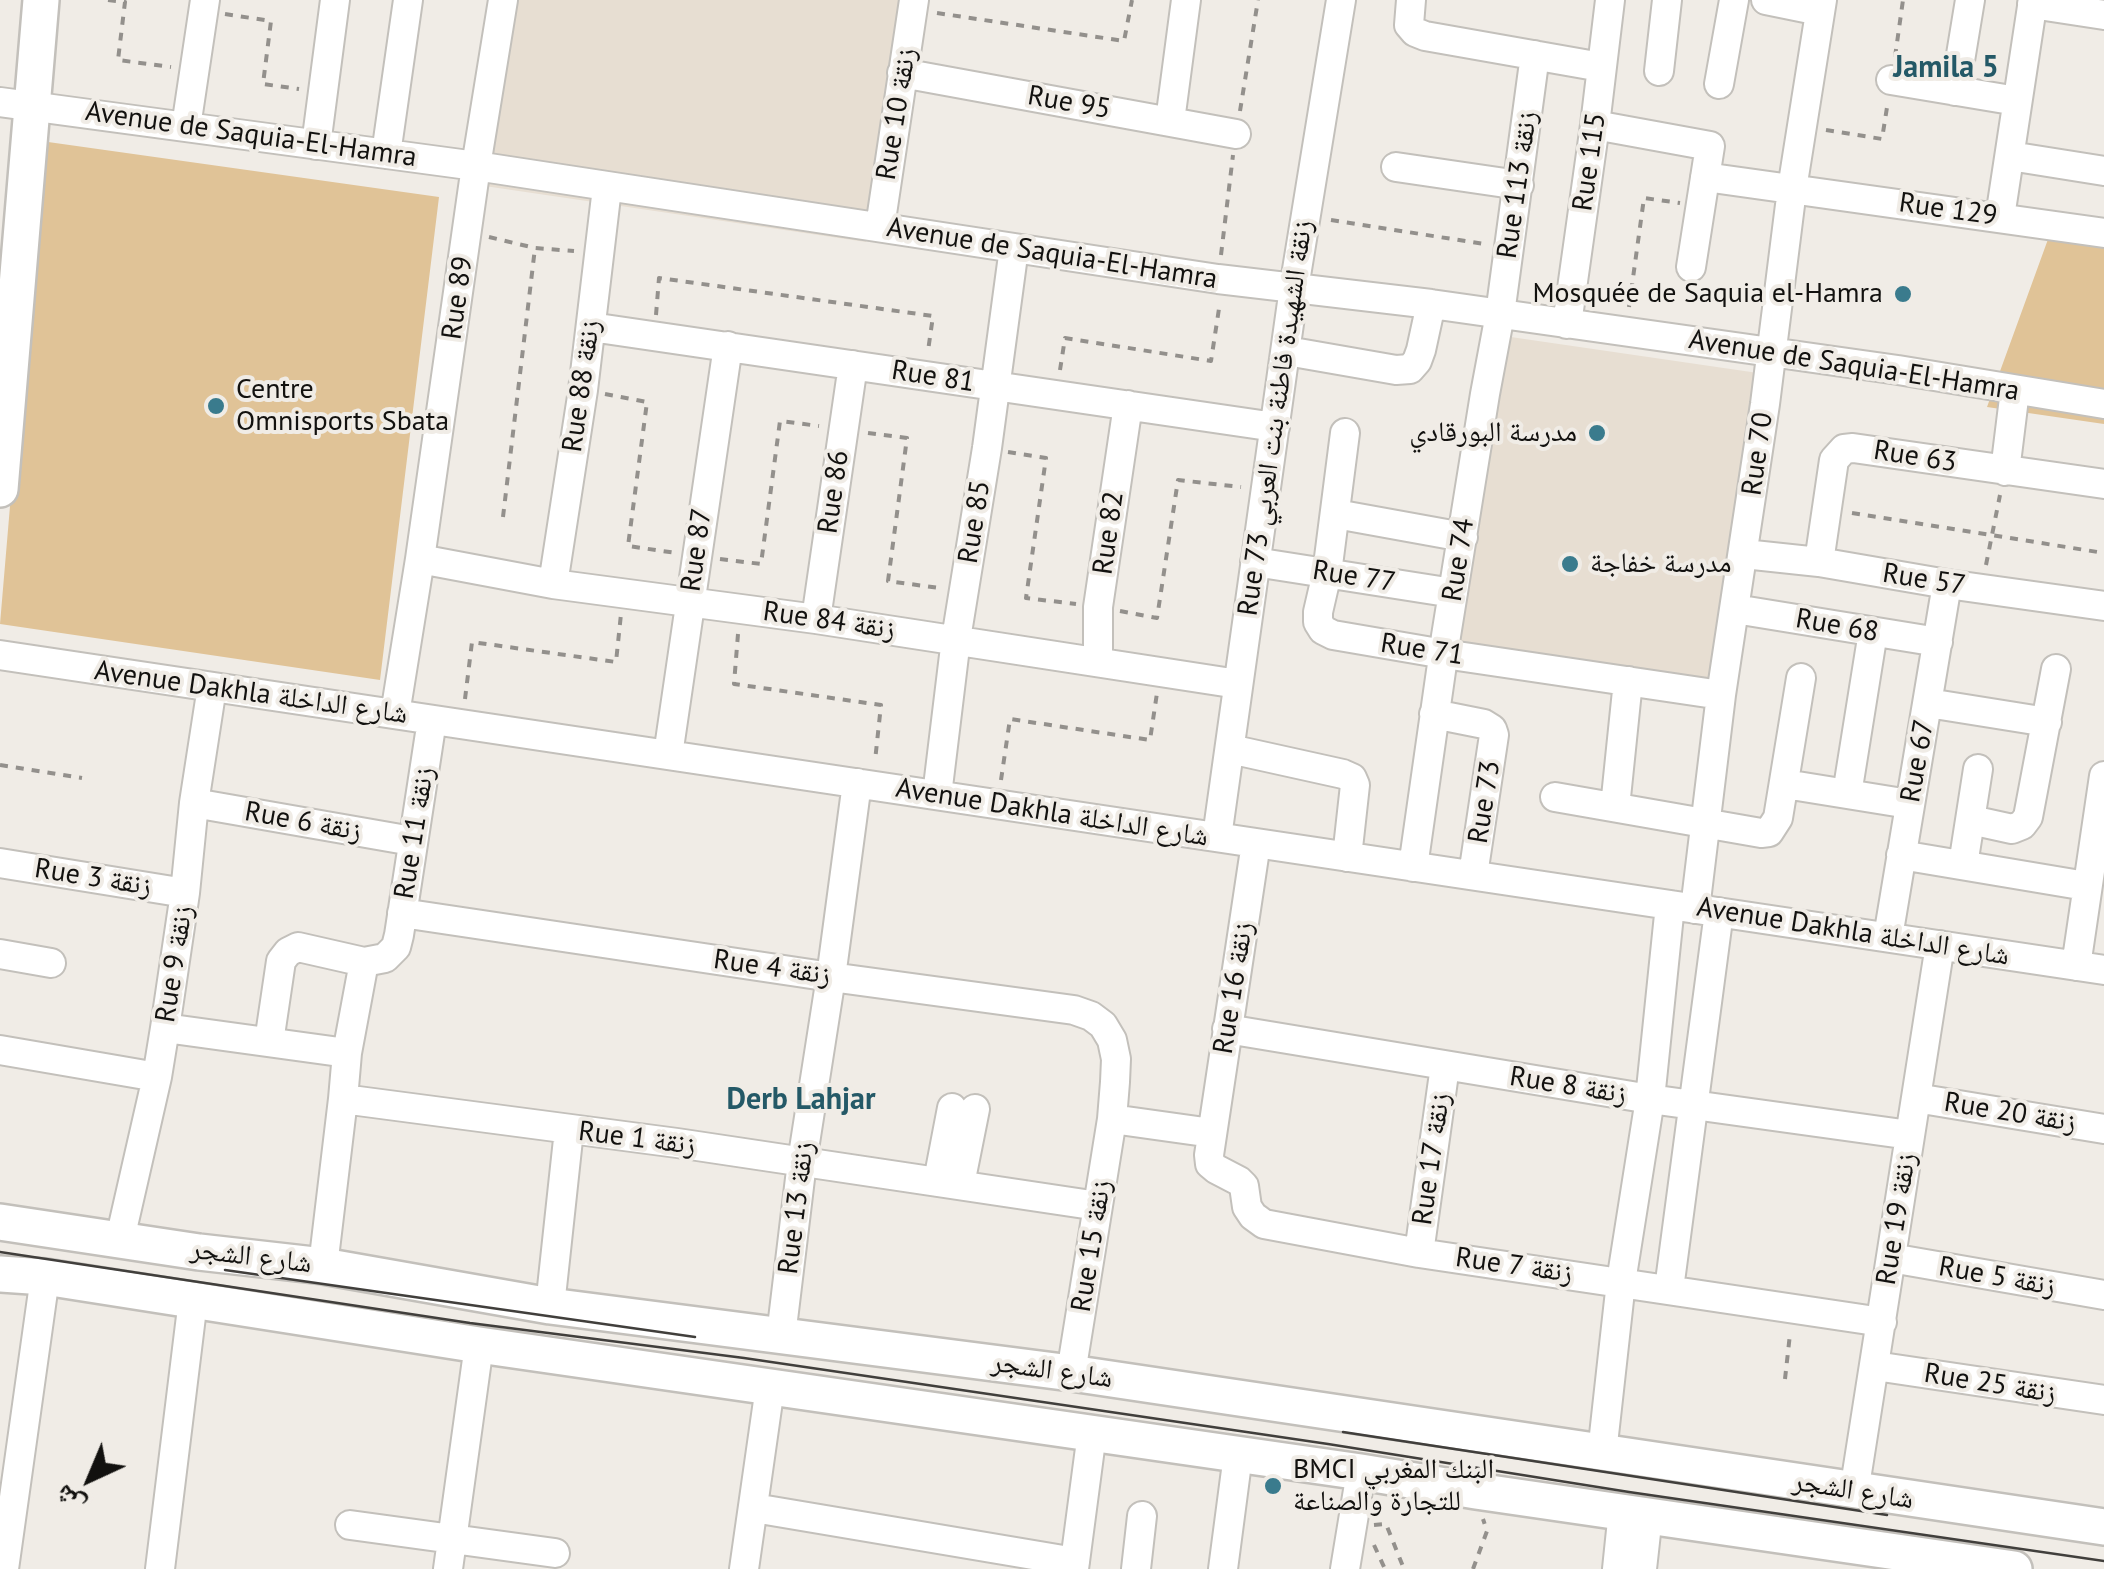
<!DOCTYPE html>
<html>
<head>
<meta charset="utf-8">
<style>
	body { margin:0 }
	#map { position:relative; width:2104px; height:1569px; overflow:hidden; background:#f0ece6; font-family:"PT Sans","Noto Naskh Arabic",sans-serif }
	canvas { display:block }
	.north { position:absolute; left:40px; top:1429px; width:100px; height:100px; -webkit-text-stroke:8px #f0ece6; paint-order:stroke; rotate:224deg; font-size:28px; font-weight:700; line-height:40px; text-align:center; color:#12110f }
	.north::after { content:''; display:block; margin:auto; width:35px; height:45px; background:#12110f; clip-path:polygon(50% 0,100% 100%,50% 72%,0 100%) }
</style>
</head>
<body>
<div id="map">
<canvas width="2104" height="1569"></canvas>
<div class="north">ش</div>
</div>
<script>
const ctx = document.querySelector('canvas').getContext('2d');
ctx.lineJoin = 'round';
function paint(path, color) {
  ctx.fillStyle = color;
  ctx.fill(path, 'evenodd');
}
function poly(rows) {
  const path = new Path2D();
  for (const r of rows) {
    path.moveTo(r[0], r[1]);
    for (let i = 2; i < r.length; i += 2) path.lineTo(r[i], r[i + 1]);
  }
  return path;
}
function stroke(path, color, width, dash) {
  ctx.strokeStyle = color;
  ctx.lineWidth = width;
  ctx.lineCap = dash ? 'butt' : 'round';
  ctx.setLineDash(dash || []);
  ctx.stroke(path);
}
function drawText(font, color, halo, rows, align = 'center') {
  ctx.font = font + ' "PT Sans","Noto Naskh Arabic",sans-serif';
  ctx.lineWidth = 8;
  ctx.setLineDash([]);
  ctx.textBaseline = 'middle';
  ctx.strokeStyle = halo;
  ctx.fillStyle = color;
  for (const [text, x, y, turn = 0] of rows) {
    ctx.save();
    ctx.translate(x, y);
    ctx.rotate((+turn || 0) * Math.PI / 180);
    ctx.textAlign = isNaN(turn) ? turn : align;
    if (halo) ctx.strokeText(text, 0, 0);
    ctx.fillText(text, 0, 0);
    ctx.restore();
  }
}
paint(poly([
	[496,0,904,0,866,242,471,184],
	[1497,335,1758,373,1712,700,1434,661]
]), '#e7ded2');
paint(poly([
	[41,141,439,197,380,680,0,624],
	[2051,231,2104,238,2104,424,1987,407]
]), '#e0c397');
const minor = poly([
	[1411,0,1409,25,1415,32,1425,36,1601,67],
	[1766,0,1820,11],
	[2032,4,2104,15],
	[1659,71,1667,0],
	[902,73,1236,134],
	[1891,80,2017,101],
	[1719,84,1734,0],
	[1955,91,1970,0],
	[0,102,476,166,1218,279,1431,304,1898,370,2104,404],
	[1170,121,1186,0],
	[1595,125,1710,146,1691,267],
	[186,127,205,0],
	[316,145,335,0],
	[386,154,408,0],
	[2010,156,2104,171],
	[1396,167,1519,185],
	[1705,177,2104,233],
	[2000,217,2033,0],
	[880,227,914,0],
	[1567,324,1595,125,1610,0],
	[591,327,1275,427],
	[1287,351,1396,370,1410,369,1417,361,1421,350,1431,304],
	[1345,433,1327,573,1318,612,1318,622,1323,630,1333,635,1444,654,1721,695],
	[2005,471,2015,390],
	[1336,514,1463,537],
	[1744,554,1819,562,1947,584,2104,606],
	[420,559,553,584,816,619,1238,684],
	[1255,562,1453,593],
	[1819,562,1834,460,1844,449,1853,448,2104,484],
	[553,584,583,390,607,188],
	[1735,609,1938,642],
	[816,619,853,365],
	[0,655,2104,970],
	[1098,661,1098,607,1128,405],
	[1928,703,2047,722],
	[395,714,420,559,476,166,503,0],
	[1434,714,1484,724,1492,729,1494,735,1473,875],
	[1230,749,1343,774,1352,778,1355,785,1347,857],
	[668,755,728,346],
	[1785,784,1909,804],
	[1847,794,1873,632],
	[937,795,956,639,987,448,1014,248],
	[1555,797,1761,833,1769,832,1778,818,1801,678],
	[194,803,412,841],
	[1615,807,1628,681],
	[1971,820,2012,829,2022,825,2028,817,2056,669],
	[1217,837,1294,288,1341,0],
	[1256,843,1209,1155,1210,1164,1216,1169,1239,1181,1244,1186,1247,1207,1253,1216,1264,1224,1419,1253,1882,1322],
	[1901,855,2086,886],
	[0,863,185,893],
	[1963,865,1978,769],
	[1413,867,1446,636,1485,394,1500,314,1535,55],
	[1695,909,1721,695,1765,404,1792,189,1822,0],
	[402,913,831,977,1074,1010,1091,1016,1103,1025,1112,1040,1116,1059,1115,1082,1112,1119,1071,1373],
	[1888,937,1947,584],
	[0,954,51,963],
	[2076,966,2104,776],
	[165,1028,347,1053],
	[1227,1029,1650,1099,1910,1135],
	[269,1042,281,961,288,952,298,947,364,962],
	[0,1050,157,1077],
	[1916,1098,2104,1129],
	[343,1099,347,1053,364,962,385,958,396,947,399,935,432,720],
	[1112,1119,1212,1133],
	[938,1181,952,1108],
	[960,1184,975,1109],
	[120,1239,157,1077,165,1028,185,893,194,803,212,687],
	[1419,1253,1445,1066],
	[1891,1258,2104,1295],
	[323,1266,343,1099,677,1143,1098,1206],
	[1669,1289,1719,912],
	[550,1306,569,1130],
	[781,1336,802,1162,831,977,857,783],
	[1875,1366,2104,1400],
	[1602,1453,1621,1282,1650,1099,1670,905],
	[1854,1492,1940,945],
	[754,1508,1075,1562],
	[350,1525,555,1553],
	[4,1569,45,1277],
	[160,1569,193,1300],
	[448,1569,479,1345],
	[744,1569,770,1387],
	[1074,1569,1092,1433],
	[1136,1569,1142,1516],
	[1223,1569,1238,1455],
	[1345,1569,1361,1472],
	[1617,1569,1623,1511],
	[1642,1569,1648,1515]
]);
const major = poly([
	[0,489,41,0],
	[0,1222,199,1252,323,1266,550,1306,1071,1373,2104,1527],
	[0,1274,45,1277,479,1345,1361,1472,1476,1491,2014,1569]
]);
stroke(minor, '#c3c0bb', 32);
stroke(major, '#c3c0bb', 40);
stroke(poly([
	[108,0,125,2,118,60,171,67],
	[937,13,1124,41,1132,0],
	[225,14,271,21,263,84,299,89],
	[1895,57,1903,0],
	[1240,111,1258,0],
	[1826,130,1882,139,1888,101],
	[1331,220,1484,244],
	[489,237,535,248,574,251],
	[1221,255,1233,155],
	[1629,307,1644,198,1680,203],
	[656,315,659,278,933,316,928,351],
	[1060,370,1065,338,1211,361,1220,302],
	[605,394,647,402,628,546,676,553],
	[868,433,907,438,888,581,939,588],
	[1008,452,1046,458,1026,598,1076,604],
	[1852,513,2104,553],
	[503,517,535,248],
	[720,559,761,564,780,421,819,426],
	[1986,565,2000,495],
	[1120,611,1157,618,1178,480,1241,487],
	[738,634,734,684,881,705,875,761],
	[465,699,472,642,616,662,621,614],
	[0,765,82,778],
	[1001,780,1010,719,1150,740,1157,693],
	[1785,1379,1790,1334],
	[1374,1525,1386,1524,1404,1569],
	[1374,1545,1385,1569],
	[1473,1569,1487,1531,1483,1519]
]), '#93908c', 4, [8, 8]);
stroke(minor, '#fff', 28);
stroke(major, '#fff', 35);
stroke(poly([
	[0,1252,470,1323,744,1358,1328,1444,1629,1492,2104,1561],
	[225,1270,695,1337],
	[1343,1432,1887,1515]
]), '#413f3c', 2.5);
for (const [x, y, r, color] of [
	[1903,294,10,"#3a7b8d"],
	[216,406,10,"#3a7b8d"],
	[1597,433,10,"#3a7b8d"],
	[1570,564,10,"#3a7b8d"],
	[1273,1486,10,"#3a7b8d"]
]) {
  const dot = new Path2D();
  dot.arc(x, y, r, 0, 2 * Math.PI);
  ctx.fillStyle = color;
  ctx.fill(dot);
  stroke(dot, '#f0ece6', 4);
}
drawText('28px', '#12110f', '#f0ece6', [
	["Rue 95",1069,103,10],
	["Rue 10 زنقة",897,114,-81],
	["Avenue de Saquia-El-Hamra",251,135,8],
	["Rue 115",1590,162,-82],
	["Rue 113 زنقة",1518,185,-82],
	["Rue 129",1948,210,8],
	["Avenue de Saquia-El-Hamra",1052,254,9],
	["Rue 89",458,298,-82],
	["Avenue de Saquia-El-Hamra",1854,366,9],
	["Rue 81",933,377,9],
	["Rue 88 زنقة",582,386,-82],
	["Rue 73 زنقة الشهيدة فاطنة بنت العربي",1276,418,-82],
	["Rue 70",1758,454,-82],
	["Rue 63",1915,457,9],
	["Rue 86",834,492,-82],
	["Rue 85",975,522,-81],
	["Rue 82",1109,533,-82],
	["Rue 87",697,550,-82],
	["Rue 74",1459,560,-81],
	["Rue 77",1354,577,9],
	["Rue 57",1924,580,9],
	["Rue 84 زنقة",829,621,8],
	["Rue 68",1837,626,10],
	["Rue 71",1422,650,9],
	["Avenue Dakhla شارع الداخلة",251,693,8],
	["Rue 67",1918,761,-80],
	["Rue 73",1485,802,-81],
	["Avenue Dakhla شارع الداخلة",1052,813,9],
	["Rue 6 زنقة",303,822,10],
	["Rue 11 زنقة",415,833,-81],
	["Rue 3 زنقة",93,878,9],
	["Avenue Dakhla شارع الداخلة",1853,932,9],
	["Rue 9 زنقة",175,964,-81],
	["Rue 4 زنقة",772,968,8],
	["Rue 16 زنقة",1234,988,-81],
	["Rue 8 زنقة",1568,1086,9],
	["Rue 20 زنقة",2010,1113,9],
	["Rue 1 زنقة",637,1139,7],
	["Rue 17 زنقة",1432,1159,-82],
	["Rue 13 زنقة",797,1208,-83],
	["Rue 19 زنقة",1897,1219,-81],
	["Rue 15 زنقة",1092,1246,-81],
	["شارع الشجر",251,1257,7],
	["Rue 7 زنقة",1514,1266,8],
	["Rue 5 زنقة",1997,1277,10],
	["شارع الشجر",1052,1371,8],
	["Rue 25 زنقة",1990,1384,9],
	["شارع الشجر",1853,1491,9]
]);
drawText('28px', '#12110f', '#f0ece6', [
	["Mosquée de Saquia el-Hamra",1883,294,"right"],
	["Centre",236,390],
	["Omnisports Sbata",236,422],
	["مدرسة البورقادي",1577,433,"right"],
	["مدرسة خفاجة",1590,564],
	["BMCI البنك المغربي",1293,1470],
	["للتجارة والصناعة",1293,1502]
], 'left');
drawText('bold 30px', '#245967', '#f0ece6', [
	["Jamila 5",1946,68],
	["Derb Lahjar",801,1100]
]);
</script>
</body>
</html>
